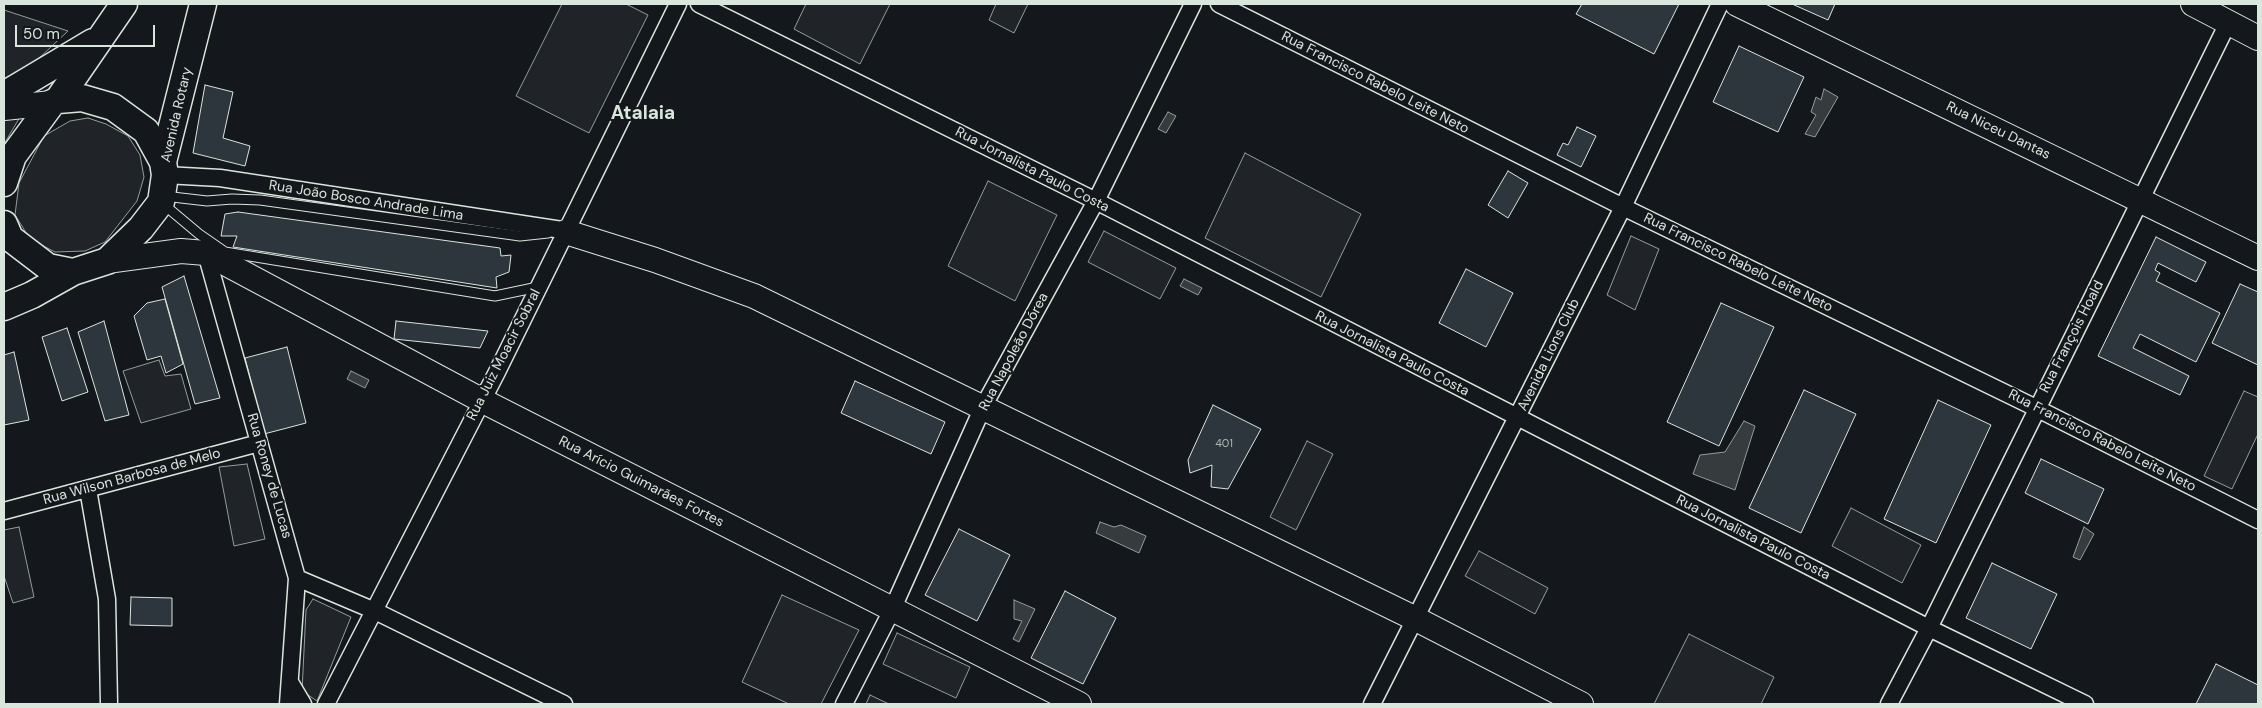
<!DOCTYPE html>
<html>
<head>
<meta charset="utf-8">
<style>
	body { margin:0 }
	#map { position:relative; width:2262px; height:708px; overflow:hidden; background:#14181c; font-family:"DM Sans",sans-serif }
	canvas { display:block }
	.frame { position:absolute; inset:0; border:5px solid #d8e6dc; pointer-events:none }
	.scale { position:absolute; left:15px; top:25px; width:140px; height:22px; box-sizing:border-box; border:2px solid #d8e6dc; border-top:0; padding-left:6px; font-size:15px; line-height:18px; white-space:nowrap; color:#d8e6dc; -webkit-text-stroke:4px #14181c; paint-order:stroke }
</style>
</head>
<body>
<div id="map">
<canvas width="2262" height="708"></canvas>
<div class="frame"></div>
<div class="scale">50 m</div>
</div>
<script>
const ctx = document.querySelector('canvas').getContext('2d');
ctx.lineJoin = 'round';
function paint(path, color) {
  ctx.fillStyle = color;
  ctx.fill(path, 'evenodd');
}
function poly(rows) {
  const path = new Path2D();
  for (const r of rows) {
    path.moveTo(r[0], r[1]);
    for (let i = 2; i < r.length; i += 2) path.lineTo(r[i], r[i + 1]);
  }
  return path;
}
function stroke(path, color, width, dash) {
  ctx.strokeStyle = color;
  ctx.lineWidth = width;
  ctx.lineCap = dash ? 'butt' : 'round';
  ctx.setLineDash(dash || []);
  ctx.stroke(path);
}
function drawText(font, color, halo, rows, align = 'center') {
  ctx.font = font + ' "DM Sans",sans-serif';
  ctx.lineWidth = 4;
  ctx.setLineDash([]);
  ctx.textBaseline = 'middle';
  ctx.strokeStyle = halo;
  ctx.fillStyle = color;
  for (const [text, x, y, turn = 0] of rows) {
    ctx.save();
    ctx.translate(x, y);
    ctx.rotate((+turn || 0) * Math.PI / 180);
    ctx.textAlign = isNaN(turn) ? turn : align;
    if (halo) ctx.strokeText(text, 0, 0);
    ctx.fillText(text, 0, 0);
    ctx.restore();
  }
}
const green = poly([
	[562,4,626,4,648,15,589,133,516,96,562,4],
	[806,4,890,4,860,64,794,29,806,4],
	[996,4,1028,4,1014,33,989,20,996,4],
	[4,10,68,31,20,76,4,84,4,10],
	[23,112,4,144,4,114,23,112],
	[88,118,106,124,128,136,140,155,144,177,137,201,105,242,85,251,55,252,30,239,15,215,19,183,44,136,70,121,88,118],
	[1245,153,1361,214,1321,297,1205,238,1245,153],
	[988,181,1057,215,1015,301,948,266,988,181],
	[1104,231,1176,268,1160,299,1088,262,1104,231],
	[1631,236,1659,249,1635,310,1607,295,1631,236],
	[159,360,165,376,181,374,191,409,141,423,123,371,159,360],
	[2244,391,2258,397,2258,434,2232,489,2204,476,2244,391],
	[1307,441,1333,454,1296,530,1270,517,1307,441],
	[247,464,265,539,234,546,219,467,247,464],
	[1851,508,1921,545,1902,583,1832,546,1851,508],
	[19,527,34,597,13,603,4,576,4,530,19,527],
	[1479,551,1548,588,1535,614,1465,576,1479,551],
	[782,595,859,630,821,704,789,704,742,682,782,595],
	[313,599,351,617,317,701,302,691,306,610,313,599],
	[897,633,970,667,956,698,883,664,897,633],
	[1689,634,1774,677,1761,704,1654,704,1689,634],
	[870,695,889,704,866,704,870,695]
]);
paint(green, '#202428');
stroke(green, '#939e99', 1);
const water = poly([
	[1824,89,1838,97,1815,137,1805,134,1816,115,1811,112,1816,97,1821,100,1824,89],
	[1168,112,1176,116,1166,133,1158,129,1168,112],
	[1184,279,1202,288,1198,295,1180,286,1184,279],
	[351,371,369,380,365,388,347,379,351,371],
	[1744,421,1755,426,1735,490,1693,474,1700,455,1725,452,1744,421],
	[1100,522,1114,527,1121,525,1146,536,1139,553,1096,533,1100,522],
	[2084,527,2094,534,2080,560,2073,557,2084,527],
	[1014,600,1035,609,1019,642,1013,639,1022,621,1014,619,1014,600]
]);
paint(water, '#363b3e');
stroke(water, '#939e99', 1);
const building = poly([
	[1582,4,1679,4,1654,54,1576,14,1582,4],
	[1792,4,1835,4,1828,20,1792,4],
	[1739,46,1804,77,1778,132,1713,102,1739,46],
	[205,85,233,92,223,138,250,146,245,166,193,153,205,85],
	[1577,127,1596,136,1581,167,1557,155,1563,143,1568,145,1577,127],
	[1508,171,1528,183,1508,218,1488,205,1508,171],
	[238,212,500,248,501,256,511,255,509,272,496,277,497,288,233,247,237,236,221,236,225,214,238,212],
	[2156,237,2206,262,2196,282,2158,263,2155,270,2160,273,2156,281,2220,313,2196,362,2140,334,2133,348,2189,376,2180,395,2098,356,2156,237],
	[1466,269,1513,293,1486,347,1439,323,1466,269],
	[184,276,220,398,195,404,162,287,184,276],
	[2240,284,2258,292,2258,365,2212,343,2240,284],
	[165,299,183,364,166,373,161,356,147,360,134,316,147,303,165,299],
	[1721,303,1774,327,1719,446,1667,422,1721,303],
	[104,321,129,415,105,421,78,332,104,321],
	[396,321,488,331,480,348,394,339,396,321],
	[67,328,88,392,62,401,42,337,67,328],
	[287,347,306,423,264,434,245,358,287,347],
	[14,352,29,420,4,425,4,355,14,352],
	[855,381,945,422,931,454,841,413,855,381],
	[1804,390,1856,414,1801,533,1749,508,1804,390],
	[1938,400,1991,425,1936,543,1884,519,1938,400],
	[1213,405,1261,429,1228,489,1211,487,1212,465,1190,473,1188,460,1213,405],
	[2041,459,2104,489,2088,524,2025,493,2041,459],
	[959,529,1010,555,977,621,925,595,959,529],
	[1992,563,2057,594,2031,649,1966,618,1992,563],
	[1065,591,1116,618,1083,684,1031,658,1065,591],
	[131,597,172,598,172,626,130,625,131,597],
	[2216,664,2258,685,2258,704,2196,704,2216,664]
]);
paint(building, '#2c363c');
stroke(building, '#d8e6dc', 1);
const lane = poly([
	[164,196,207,201,232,199,260,200,520,236,548,233],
	[162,203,199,234,225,252,495,296,538,287]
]);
const street = poly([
	[699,4,1096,201,1929,628,2085,704],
	[1219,4,1623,207,2036,408,2258,520],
	[165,175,220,178,562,230,566,232],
	[206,253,297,578,288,704],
	[88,489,107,599,109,704],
	[4,511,259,443],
	[297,578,375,611,564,704],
	[290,682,303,704],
	[326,704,497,372,678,4],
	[844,704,892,610,983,407,1096,201,1193,4],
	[1372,704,1623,207,1720,4],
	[1889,704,1929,628,2228,23]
]);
const secondary = poly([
	[1737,4,2258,258],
	[2193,4,2258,38],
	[4,108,52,103],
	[566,232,655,260,754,296,1416,619,1581,704],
	[107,261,181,251,206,253,481,400,1079,704]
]);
const primary = poly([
	[4,95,93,42],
	[58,100,82,98,113,107,146,131,163,162],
	[4,183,13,156,52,103,58,100,124,4],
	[4,224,10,238,48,267,73,272],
	[4,307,32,295,73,272,107,261,141,228,161,202,165,175,163,162,203,4]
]);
stroke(lane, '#d8e6dc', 11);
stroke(street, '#d8e6dc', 19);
stroke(secondary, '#d8e6dc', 26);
stroke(primary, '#d8e6dc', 29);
stroke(lane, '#14181c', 9);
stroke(street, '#14181c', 16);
stroke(secondary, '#14181c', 24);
stroke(primary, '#14181c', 26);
drawText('11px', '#adbab4', null, [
	["401",1224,444]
]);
drawText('14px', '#d8e6dc', '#14181c', [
	["Rua Francisco Rabelo Leite Neto",1375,83,27],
	["Avenida Rotary",177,115,-77],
	["Rua Niceu Dantas",1998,131,26],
	["Rua Jornalista Paulo Costa",1032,170,27],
	["Rua João Bosco Andrade Lima",366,201,9],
	["Rua Francisco Rabelo Leite Neto",1738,263,26],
	["Rua François Hoald",2072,337,-63],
	["Rua Napoleão Dórea",1014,352,-62],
	["Rua Jornalista Paulo Costa",1392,354,27],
	["Rua Juiz Moacir Sobral",504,355,-63],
	["Avenida Lions Club",1549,355,-64],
	["Rua Francisco Rabelo Leite Neto",2102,441,27],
	["Rua Roney de Lucas",269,476,74],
	["Rua Wilson Barbosa de Melo",132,477,-15],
	["Rua Arício Guimarães Fortes",641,482,27],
	["Rua Jornalista Paulo Costa",1753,538,27]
]);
drawText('bold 19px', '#d8e6dc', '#14181c', [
	["Atalaia",643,114]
]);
</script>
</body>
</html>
